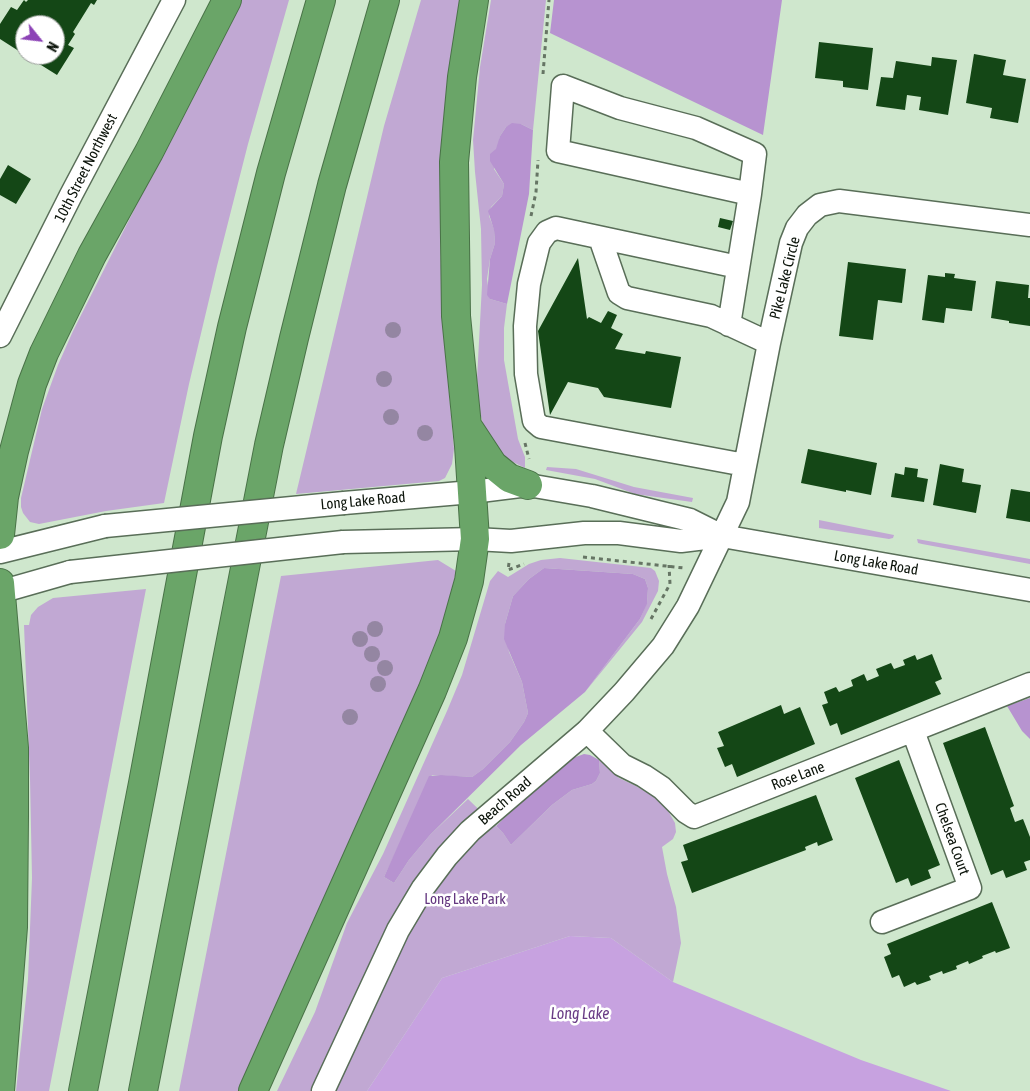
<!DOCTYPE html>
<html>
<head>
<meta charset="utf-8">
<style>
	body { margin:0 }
	#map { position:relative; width:1030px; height:1091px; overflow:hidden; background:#cfe7cd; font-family:"Asap Condensed",sans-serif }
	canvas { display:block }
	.north { position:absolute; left:15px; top:15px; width:50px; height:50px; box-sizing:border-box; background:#fff; border:1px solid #9da19d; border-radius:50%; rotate:119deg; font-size:14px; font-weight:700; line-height:20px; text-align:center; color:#0b130a }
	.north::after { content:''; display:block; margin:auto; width:18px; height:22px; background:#8c43b6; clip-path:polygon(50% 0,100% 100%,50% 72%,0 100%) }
</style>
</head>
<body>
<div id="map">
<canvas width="1030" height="1091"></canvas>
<div class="north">N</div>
</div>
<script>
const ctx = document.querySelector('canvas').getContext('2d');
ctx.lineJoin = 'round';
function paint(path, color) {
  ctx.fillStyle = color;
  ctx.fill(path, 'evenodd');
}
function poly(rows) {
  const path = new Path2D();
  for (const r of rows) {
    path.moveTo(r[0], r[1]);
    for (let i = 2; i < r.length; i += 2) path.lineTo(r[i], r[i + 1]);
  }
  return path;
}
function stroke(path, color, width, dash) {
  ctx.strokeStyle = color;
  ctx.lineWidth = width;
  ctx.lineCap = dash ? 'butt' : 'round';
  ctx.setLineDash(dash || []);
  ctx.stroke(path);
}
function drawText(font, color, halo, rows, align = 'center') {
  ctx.font = font + ' "Asap Condensed",sans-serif';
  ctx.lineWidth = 5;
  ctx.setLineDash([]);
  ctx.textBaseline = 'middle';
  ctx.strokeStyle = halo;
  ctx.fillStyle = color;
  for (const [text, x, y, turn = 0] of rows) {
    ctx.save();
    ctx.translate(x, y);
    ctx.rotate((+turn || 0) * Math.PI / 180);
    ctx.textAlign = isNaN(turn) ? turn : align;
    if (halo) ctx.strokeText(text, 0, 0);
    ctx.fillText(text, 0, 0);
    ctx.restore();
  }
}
paint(poly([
	[240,0,289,0,248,144,217,266,189,384,164,503,106,511,39,524,30,522,23,513,21,507,21,498,42,409,58,365,73,331],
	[421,0,461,0,454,35,445,129,440,237,443,324,454,449,452,464,445,478,439,481,296,494,384,126],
	[491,0,546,0,533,130,521,124,506,127,500,136,494,169,504,184,502,196,491,207,489,216,494,229,495,243,490,259,487,279,490,299,507,304,504,328,504,360,518,439,525,457,525,468,499,455,486,434,480,413,477,379,482,285,481,229,475,172,473,140,480,67],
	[547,467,576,469,634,487,693,498,692,502,635,494,595,479,546,470],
	[819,520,894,535,893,538,889,539,819,528],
	[917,539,1030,559,1030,564,922,544,918,543],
	[560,558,651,568,655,571,659,581,658,591,642,622,585,692,640,619,647,603,648,588,645,579,633,574,544,568,529,579,513,596,505,624,509,652,522,682,528,713,524,722,510,742,483,769,472,777,432,775,384,877,394,883,409,860,430,835,468,799,503,833,511,845,552,805,572,790,592,784,596,781,600,773,599,760,619,778,636,786,663,802,675,823,676,832,673,839,662,847,667,874,676,907,681,943,673,982,611,938,570,936,442,978,367,1091,277,1091,315,1012,347,923,383,854,447,711,462,675,490,581,498,571,508,577,529,564,541,560],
	[438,560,456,571,443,633,244,1091,179,1091,281,576],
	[146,589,49,1091,16,1091,28,979,32,878,30,779,24,625,29,625,31,615,38,607,53,598]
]), '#c1a8d3');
paint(poly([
	[554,0,782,0,763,135,550,33],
	[512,123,521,124,533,130,529,194,507,304,490,299,487,295,490,259,495,243,494,230,488,211,502,196,504,184,490,161,490,154,496,149,500,136,506,127],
	[544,568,633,574,645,579,648,588,647,604,640,619,585,692,521,745,430,835,409,860,394,883,384,877,429,776,441,775,472,777,483,769,510,742,524,722,528,713,522,682,504,639,505,624,513,596,529,579],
	[1030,698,1030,739,1022,731,1007,706],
	[584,754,590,755,599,760,600,773,596,781,592,784,572,790,552,805,511,845,503,833,496,826,562,762]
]), '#b793d0');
paint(poly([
	[570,936,611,938,673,982,861,1060,951,1091,367,1091,442,978]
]), '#c7a2e0');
paint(poly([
	[24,0,26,2,28,0,97,0,94,5,91,3,73,32,75,34,68,45,74,48,57,75,25,55,55,55,55,25,25,25,25,55,0,39,0,24,11,7,17,10],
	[819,42,873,48,868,90,843,87,843,81,815,78],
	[974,54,1006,60,1003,75,1026,79,1018,123,990,118,992,108,966,103],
	[932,57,957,60,948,115,919,110,921,97,907,95,905,110,876,106,881,77,893,78,896,61,931,66],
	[8,165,31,179,16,204,0,195,0,179],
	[720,218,733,221,730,230,718,227],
	[578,258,587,319,589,317,601,323,608,311,617,315,611,328,623,334,615,349,645,354,646,351,681,357,671,408,604,397,598,388,568,382,550,415,538,331],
	[848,262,906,269,902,303,878,300,873,340,839,336],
	[945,273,955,274,954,278,976,281,972,311,946,308,944,323,922,320,928,275,945,277],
	[996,281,1029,285,1028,298,1030,298,1030,326,1009,323,1009,321,991,318],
	[808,449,877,463,871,495,846,490,846,492,801,483],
	[940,464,964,469,962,482,981,485,976,513,933,505],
	[905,467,918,469,917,477,928,479,924,502,891,497,895,473,904,475],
	[1011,489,1030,492,1030,522,1006,518],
	[932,654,942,679,935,682,941,694,841,735,837,723,830,726,822,705,828,703,824,692,836,687,839,692,853,686,851,680,864,674,867,681,879,676,876,669,891,663,894,669,905,665,903,660,915,655,917,660],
	[781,705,784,714,800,707,815,744,737,777,732,764,725,767,717,748,724,746,718,732],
	[985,727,1014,806,1010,808,1015,822,1023,819,1030,837,1030,860,1024,862,1027,870,1006,878,1003,870,991,875,943,743],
	[899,760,940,865,928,870,931,878,911,886,908,878,896,883,855,778],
	[816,795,833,840,818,846,817,842,805,847,806,850,692,893,681,862,688,860,683,845],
	[992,902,1010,948,996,953,995,951,982,956,983,958,969,964,968,961,956,966,957,969,943,974,942,971,929,976,931,980,917,985,915,982,904,987,899,975,892,978,884,957,891,954,887,944]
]), '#144716');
const minor = poly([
	[563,86,620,108,696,128,755,154,750,194,558,151,563,86],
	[600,238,619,293,627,298,711,316,769,343],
	[738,267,556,228,547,232,539,243,529,284,525,326,526,374,534,421,541,427,745,465],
	[729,325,750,194],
	[0,336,71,195,174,0],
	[344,503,472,492,528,485,592,496,690,520,722,536,1030,590],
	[343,542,475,539,511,541,584,533,619,533,681,541,722,536],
	[0,552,105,526],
	[0,592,70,572],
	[587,731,622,765,644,776,662,788,686,812,694,817,1030,684],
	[882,922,970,888,913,731],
	[323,1091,398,930,423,888,447,856,470,831,587,731,624,692,663,646,688,606,738,502,769,343,791,243,797,228,807,215,820,205,839,201,1030,225]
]);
const highway = poly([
	[468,427,493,465,509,478,528,485],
	[0,535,4,497,14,451,32,384,44,353,92,255,149,152,227,0],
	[0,583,14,748,14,816,13,927,0,1091],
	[83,1091,143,783,208,436,232,327,271,173,321,0],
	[143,1091,269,445,294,338,332,185,385,0],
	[253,1091,432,691,453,638,469,581,475,539,469,446,456,316,454,162,462,77,474,0]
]);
stroke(minor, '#596e58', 25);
stroke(highway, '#497247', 30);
stroke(poly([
	[543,74,549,0],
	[531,216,536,192,538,160],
	[525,443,529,459],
	[583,557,684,568],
	[509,563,508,570,524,564],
	[651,619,670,584,669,565]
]), '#667564', 3, [4, 4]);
stroke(minor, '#fff', 22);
stroke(highway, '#6aa568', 28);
const minorBridge = poly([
	[105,526,344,503],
	[70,572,343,542]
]);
stroke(minorBridge, '#596e58', 25, []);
stroke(minorBridge, '#fff', 22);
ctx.fillStyle = '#9486a2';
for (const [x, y] of [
	[393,330],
	[384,379],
	[391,417],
	[425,433],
	[375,629],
	[360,639],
	[372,654],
	[385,668],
	[378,684],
	[350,717]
]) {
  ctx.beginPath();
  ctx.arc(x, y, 8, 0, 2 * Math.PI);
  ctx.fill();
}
drawText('15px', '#0b130a', '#fff', [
	["10th Street Northwest",86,168,-63],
	["Pike Lake Circle",785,278,-76],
	["Long Lake Road",363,501,-5],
	["Long Lake Road",876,563,10],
	["Rose Lane",798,776,-21],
	["Beach Road",505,801,-41],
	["Chelsea Court",952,839,70]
]);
drawText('15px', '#63367f', '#fff', [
	["Long Lake Park",465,899]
]);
drawText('italic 16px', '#693b85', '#fff', [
	["Long Lake",580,1014]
]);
</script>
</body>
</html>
